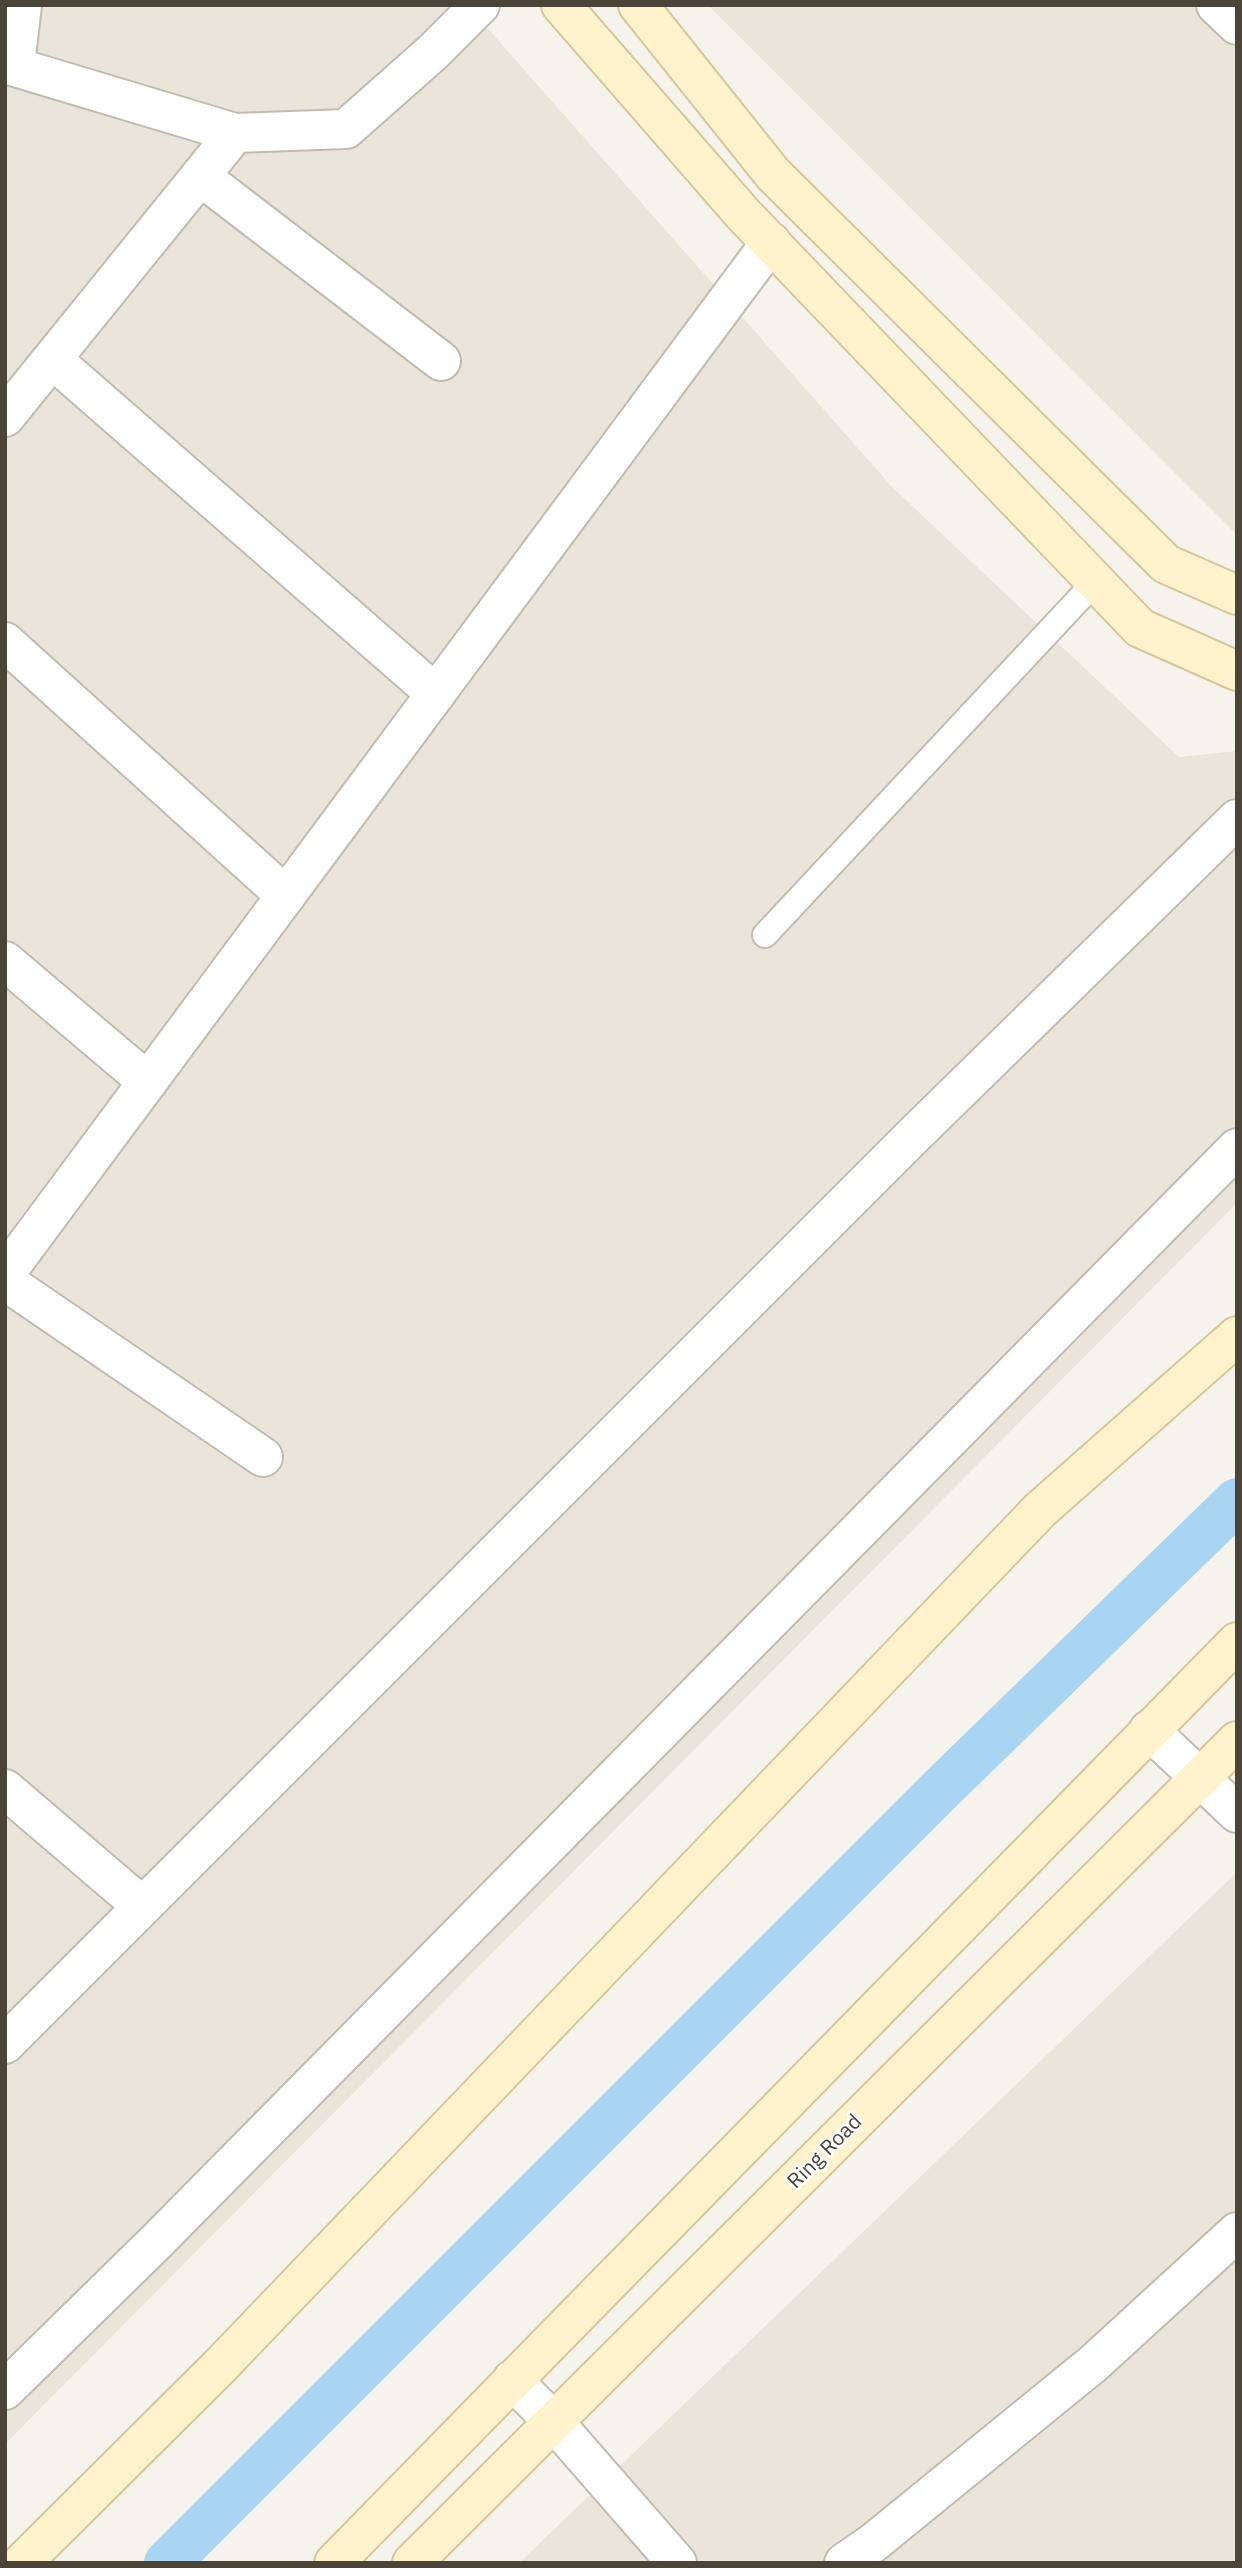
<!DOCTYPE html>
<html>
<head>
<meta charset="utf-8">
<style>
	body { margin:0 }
	#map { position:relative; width:1242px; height:2568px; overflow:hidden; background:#f6f3ec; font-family:"IBM Plex Sans",sans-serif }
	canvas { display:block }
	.frame { position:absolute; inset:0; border:7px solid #4b4439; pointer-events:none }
</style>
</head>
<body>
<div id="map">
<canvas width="1242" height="2568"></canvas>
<div class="frame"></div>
</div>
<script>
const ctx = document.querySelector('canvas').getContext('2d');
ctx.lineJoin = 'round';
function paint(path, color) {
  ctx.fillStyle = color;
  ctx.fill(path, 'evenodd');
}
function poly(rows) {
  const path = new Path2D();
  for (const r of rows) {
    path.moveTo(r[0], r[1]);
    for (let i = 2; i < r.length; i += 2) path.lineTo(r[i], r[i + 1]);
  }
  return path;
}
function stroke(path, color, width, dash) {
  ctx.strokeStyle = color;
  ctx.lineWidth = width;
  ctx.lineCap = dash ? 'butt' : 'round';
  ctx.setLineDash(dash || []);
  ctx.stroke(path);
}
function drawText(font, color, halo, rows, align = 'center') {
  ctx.font = font + ' "IBM Plex Sans",sans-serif';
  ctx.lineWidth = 5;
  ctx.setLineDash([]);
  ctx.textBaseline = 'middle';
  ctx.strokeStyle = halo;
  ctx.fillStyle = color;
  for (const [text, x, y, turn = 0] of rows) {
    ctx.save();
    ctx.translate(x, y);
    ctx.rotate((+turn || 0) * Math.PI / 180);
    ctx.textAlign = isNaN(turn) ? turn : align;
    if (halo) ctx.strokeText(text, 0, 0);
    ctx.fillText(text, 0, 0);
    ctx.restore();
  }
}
paint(poly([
	[5,5,467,5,893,488,1179,757,1237,751,1237,1203,5,2444],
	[708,5,1237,5,1237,535],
	[1237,1872,1237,2563,519,2563]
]), '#eae5da');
stroke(poly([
	[167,2563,939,1791,1237,1501]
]), '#a9d4f2', 46);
const lane = poly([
	[765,935,1096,581]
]);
const street = poly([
	[1216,5,1237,25],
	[5,64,235,133,346,129,433,52,480,5],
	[15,65,22,5],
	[200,176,441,361],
	[52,359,436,694],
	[5,417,235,133],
	[5,642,286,896],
	[5,961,148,1082],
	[5,1274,771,242],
	[5,1281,263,1457],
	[1149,1730,1237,1813],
	[5,1789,142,1906],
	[5,2044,913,1136,1237,819],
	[512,2380,554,2422,677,2563],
	[5,2390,157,2241,1237,1148],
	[844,2563,873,2543,1094,2363,1237,2232]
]);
const secondary = poly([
	[561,5,743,214,1140,628,1237,671],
	[638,5,773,174,1166,564,1237,595],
	[22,2563,221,2365,1040,1510,1237,1336],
	[334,2563,1237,1642],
	[412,2563,1237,1741]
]);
stroke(lane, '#c2bbae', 28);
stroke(street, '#c2bbae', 42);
stroke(secondary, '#d6c79b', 42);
stroke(lane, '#fff', 24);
stroke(street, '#fff', 38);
stroke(secondary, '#fff3cd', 38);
drawText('21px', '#4b4439', '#fff', [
	["Ring Road",825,2152,-45]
]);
</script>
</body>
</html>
